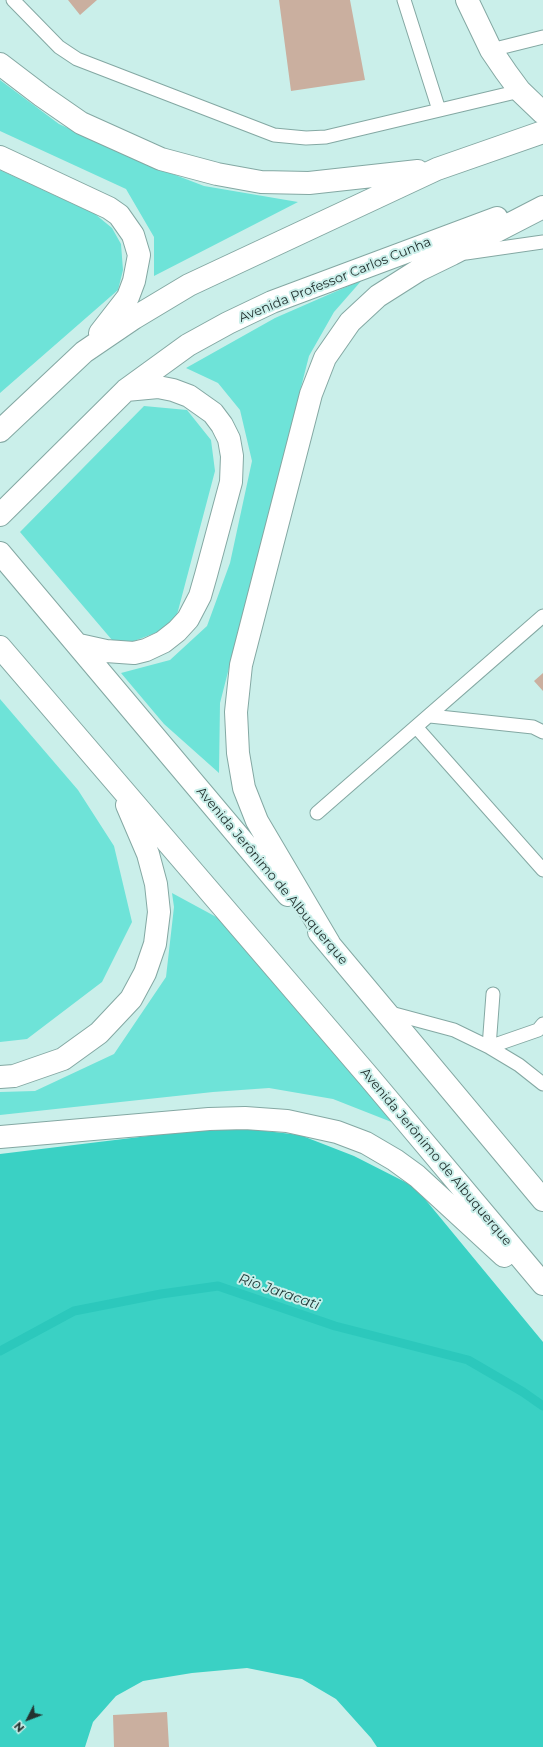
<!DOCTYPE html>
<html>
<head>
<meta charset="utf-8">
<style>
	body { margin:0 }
	#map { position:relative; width:543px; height:1747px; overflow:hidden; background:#caefea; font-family:Montserrat,sans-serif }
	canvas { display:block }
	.north { position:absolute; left:8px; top:1699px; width:40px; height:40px; -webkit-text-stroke:3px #caefea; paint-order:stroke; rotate:228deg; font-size:11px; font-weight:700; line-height:16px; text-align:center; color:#233230 }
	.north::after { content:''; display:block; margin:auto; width:14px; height:18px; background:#233230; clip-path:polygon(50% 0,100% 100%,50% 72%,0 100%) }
</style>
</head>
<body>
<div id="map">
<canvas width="543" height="1747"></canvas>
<div class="north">N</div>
</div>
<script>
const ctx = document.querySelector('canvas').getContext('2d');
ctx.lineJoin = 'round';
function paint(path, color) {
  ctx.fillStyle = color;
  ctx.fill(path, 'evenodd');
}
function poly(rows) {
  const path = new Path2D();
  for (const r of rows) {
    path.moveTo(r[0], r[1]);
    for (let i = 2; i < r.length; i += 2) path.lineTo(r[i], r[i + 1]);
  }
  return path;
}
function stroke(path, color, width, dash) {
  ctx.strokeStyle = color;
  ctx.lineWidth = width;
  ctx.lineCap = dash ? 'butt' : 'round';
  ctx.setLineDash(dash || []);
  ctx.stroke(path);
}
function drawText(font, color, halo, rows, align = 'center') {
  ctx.font = font + ' Montserrat,sans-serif';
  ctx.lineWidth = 4;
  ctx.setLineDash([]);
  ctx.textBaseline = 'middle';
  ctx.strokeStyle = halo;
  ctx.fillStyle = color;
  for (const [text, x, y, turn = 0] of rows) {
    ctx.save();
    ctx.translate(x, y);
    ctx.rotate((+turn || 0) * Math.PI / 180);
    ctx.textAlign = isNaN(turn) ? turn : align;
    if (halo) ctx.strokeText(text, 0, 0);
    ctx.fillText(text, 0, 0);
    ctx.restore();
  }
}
paint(poly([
	[0,80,59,124,144,163,204,186,298,202,154,276,154,237,126,189,0,131],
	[0,170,95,214,112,228,121,244,123,270,118,290,0,393],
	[362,280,334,312,309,356,220,703,219,773,164,724,121,673,170,660,207,626,230,563,252,461,240,410,218,383,186,368,275,318],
	[144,406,187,410,211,440,215,471,174,626,118,647,20,532],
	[0,699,78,790,114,846,132,922,102,982,27,1039,0,1042],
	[172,893,244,932,394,1123,333,1099,269,1088,213,1092,0,1115,0,1092,35,1091,114,1054,166,977,174,907]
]), '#6ee3d8');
paint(poly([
	[249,1129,300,1135,354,1156,415,1187,543,1342,543,1747,377,1747,371,1738,336,1699,302,1679,247,1668,192,1673,143,1681,116,1696,93,1722,85,1747,0,1747,0,1154,189,1131]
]), '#3ad1c4');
stroke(poly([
	[0,1351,74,1311,161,1294,218,1286,335,1326,468,1360,523,1392,543,1406]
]), '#2cc8bc', 9);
paint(poly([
	[68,0,97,0,80,15],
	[279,0,350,0,365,80,291,91],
	[543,673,543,691,534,681],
	[167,1712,169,1747,114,1747,113,1715]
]), '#caaf9f');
const lane = poly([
	[13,0,59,47,77,59,274,135,306,138,326,137,520,91],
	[404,0,439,110],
	[491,50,543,37],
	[466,253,543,242],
	[430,716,533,727,543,732],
	[417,728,543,870],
	[317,813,543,616],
	[493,994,489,1047,538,1030,543,1024],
	[387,1012,454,1030,489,1047,519,1065,543,1084]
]);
const street = poly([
	[467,0,491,50,506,72,520,91,543,113]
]);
const primary = poly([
	[0,64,42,96,81,123,161,159,217,174,261,182,309,183,418,171],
	[0,157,109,208,119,215,133,235,139,255,134,281,128,297,100,333],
	[0,431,84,352,134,318,189,285,437,169,543,132],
	[0,515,126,390,188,345,228,323,272,302,497,218],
	[0,553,288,895],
	[79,645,106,651,134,653,146,650,163,642,177,631,188,619,200,596,206,575,231,482,232,456,229,439,222,425,213,413,189,396,173,390,158,387,126,390],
	[0,647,369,1077,543,1284],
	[319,932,543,1200],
	[329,943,257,821,244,788,238,753,236,712,241,665,311,394,325,358,350,322,378,296,419,270,452,254,543,207],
	[0,1077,14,1076,63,1059,99,1033,131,999,145,973,155,944,159,912,156,884,148,854,127,805],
	[0,1137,209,1119,245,1118,287,1121,337,1132,366,1143,395,1160,417,1176,504,1256]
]);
stroke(lane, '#84a8a3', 15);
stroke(street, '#84a8a3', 24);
stroke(primary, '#84a8a3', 24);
stroke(lane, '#fff', 13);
stroke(street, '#fff', 22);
stroke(primary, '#fff', 22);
drawText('13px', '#233230', '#caefea', [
	["Avenida Professor Carlos Cunha",335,280,-22],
	["Avenida Jerônimo de Albuquerque",272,876,50],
	["Avenida Jerônimo de Albuquerque",436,1157,50]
]);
drawText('italic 14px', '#1f3735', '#caefea', [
	["Rio Jaracati",279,1292,19]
]);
</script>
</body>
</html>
